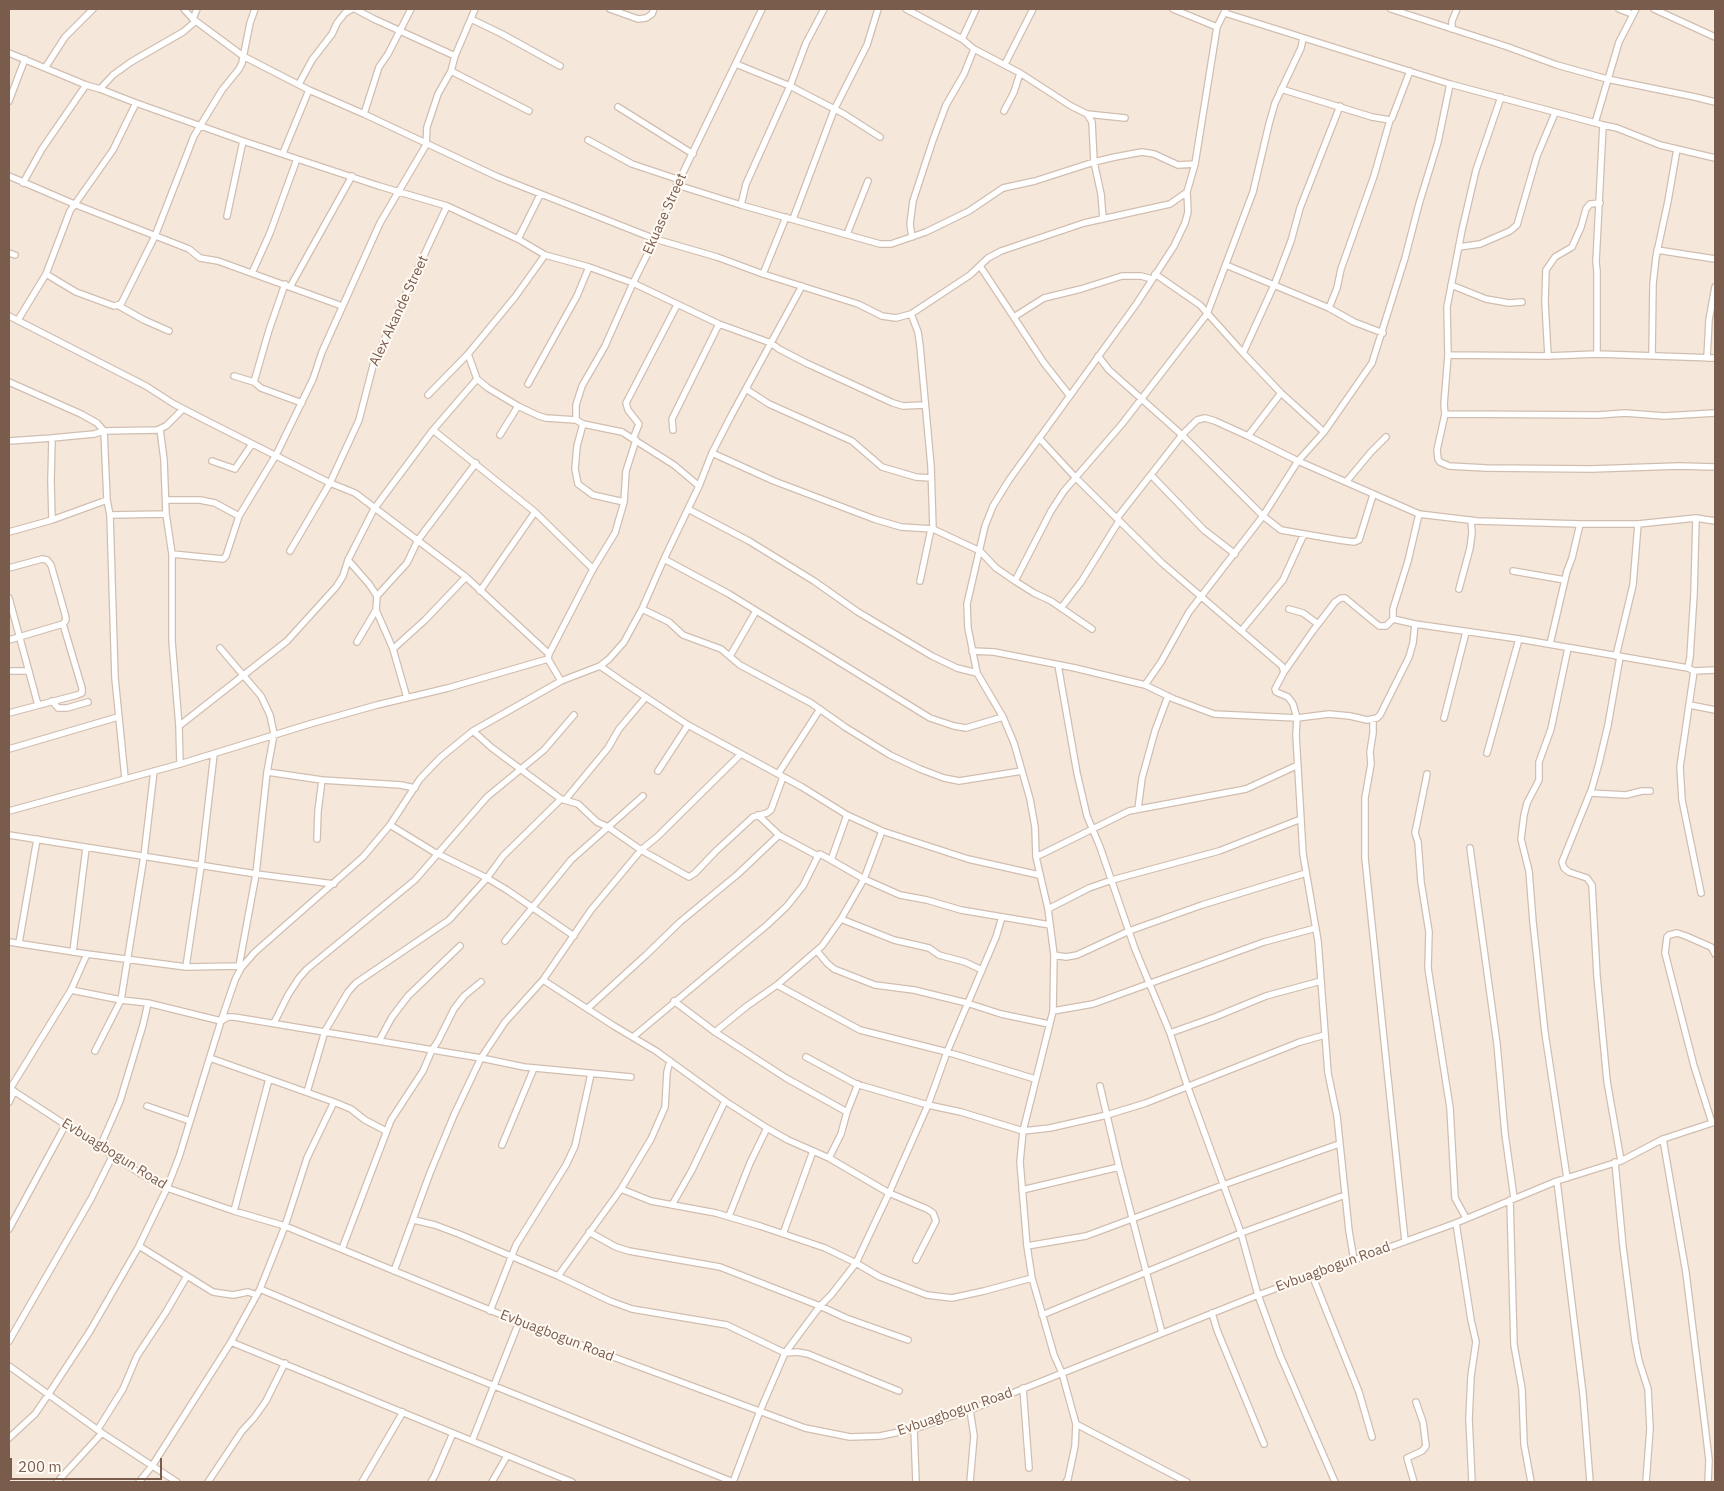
<!DOCTYPE html>
<html>
<head>
<meta charset="utf-8">
<style>
	body { margin:0 }
	#map { position:relative; width:1724px; height:1491px; overflow:hidden; background:#fdf6ec; font-family:"IBM Plex Sans",sans-serif }
	canvas { display:block }
	.frame { position:absolute; inset:0; border:10px solid #7a5c4d; pointer-events:none }
	.scale { position:absolute; left:10px; top:1458px; width:152px; height:22px; box-sizing:border-box; border:2px solid #7a5c4d; border-top:0; padding-left:6px; font-size:15px; line-height:18px; white-space:nowrap; color:#7a5c4d; -webkit-text-stroke:4px #fffaf3; paint-order:stroke }
</style>
</head>
<body>
<div id="map">
<canvas width="1724" height="1491"></canvas>
<div class="frame"></div>
<div class="scale">200 m</div>
</div>
<script>
const ctx = document.querySelector('canvas').getContext('2d');
ctx.lineJoin = 'round';
function paint(path, color) {
  ctx.fillStyle = color;
  ctx.fill(path, 'evenodd');
}
function poly(rows) {
  const path = new Path2D();
  for (const r of rows) {
    path.moveTo(r[0], r[1]);
    for (let i = 2; i < r.length; i += 2) path.lineTo(r[i], r[i + 1]);
  }
  return path;
}
function stroke(path, color, width, dash) {
  ctx.strokeStyle = color;
  ctx.lineWidth = width;
  ctx.lineCap = dash ? 'butt' : 'round';
  ctx.setLineDash(dash || []);
  ctx.stroke(path);
}
function drawText(font, color, halo, rows, align = 'center') {
  ctx.font = font + ' "IBM Plex Sans",sans-serif';
  ctx.lineWidth = 4;
  ctx.setLineDash([]);
  ctx.textBaseline = 'middle';
  ctx.strokeStyle = halo;
  ctx.fillStyle = color;
  for (const [text, x, y, turn = 0] of rows) {
    ctx.save();
    ctx.translate(x, y);
    ctx.rotate((+turn || 0) * Math.PI / 180);
    ctx.textAlign = isNaN(turn) ? turn : align;
    if (halo) ctx.strokeText(text, 0, 0);
    ctx.fillText(text, 0, 0);
    ctx.restore();
  }
}
paint(poly([
	[9,9,1715,9,1715,1482,9,1482]
]), '#f5e8da');
const street = poly([
	[184,9,193,19,243,56,309,90,364,114,498,177,655,239,717,257,763,274,858,304,882,316,896,318,911,314,970,275,988,258,1001,251,1084,223,1170,204,1187,192],
	[355,9,374,19,455,56],
	[610,9,638,19,646,18,652,14,654,9],
	[906,9,962,39,974,49,1020,73,1071,106,1087,114,1092,122,1094,162,1101,194,1103,219],
	[1173,9,1217,27],
	[1391,9,1508,47,1557,65,1607,79,1695,97,1715,102],
	[1619,9,1632,14],
	[1654,9,1715,37],
	[1225,13,1450,84,1603,125,1617,128,1660,145,1715,158],
	[193,19,197,9],
	[471,19,502,34,560,66],
	[1452,29,1452,21,1457,9],
	[962,39,976,9],
	[9,53,86,85,100,89,136,103,243,141,379,186,447,206,518,239,540,195],
	[736,64,790,86,844,114,880,137],
	[1005,64,1033,9],
	[45,68,65,37,93,9],
	[451,71,529,111],
	[299,84,312,60,332,34,337,23,345,13,352,9],
	[100,89,113,75,131,62,183,32,196,21],
	[1281,89,1372,117,1390,120],
	[1501,97,1476,170,1462,230,1447,307,1448,355,1444,405,1445,414,1437,450,1438,459,1440,462,1449,466,1486,468,1591,469,1679,466,1715,467],
	[9,101,25,59],
	[618,107,693,154],
	[1004,111,1014,92,1020,73],
	[364,114,379,67,388,54,411,9],
	[1087,114,1125,118],
	[1595,123,1619,42,1636,9],
	[588,140,632,164,680,180],
	[283,153,309,90],
	[9,176,74,204,189,249,200,258,218,261,342,306],
	[23,183,42,149,86,85],
	[677,185,741,205,880,244,891,244,926,232,969,211,1003,188,1035,181,1094,162,1115,157,1142,152,1154,154,1178,165,1195,164],
	[741,205,746,184,790,86,806,43,824,9],
	[227,216,243,141],
	[793,219,834,110,867,45,878,9],
	[847,234,868,181],
	[912,237,910,224,913,201,933,140,946,105,964,74,974,49],
	[518,239,545,255,589,267,633,283,719,324,771,343,779,349,806,363,893,403,903,406,925,405],
	[1459,247,1480,244,1510,231,1517,225,1537,156,1555,113],
	[1657,250,1715,259],
	[9,253,15,255],
	[1226,265,1329,308,1354,322,1383,333],
	[980,266,1044,363,1070,396],
	[252,273,270,233,297,159],
	[46,274,76,292,114,306,121,304,155,236,194,136,222,90,239,69,242,63,250,23,255,9],
	[763,274,786,217],
	[1155,274,1200,305,1243,353,1281,393,1324,432],
	[285,284,269,330,254,382,261,388,302,403],
	[1451,285,1486,299,1509,303,1522,302],
	[290,287,352,176],
	[119,306,144,320,169,331],
	[1329,308,1337,288,1341,269,1374,176,1390,120,1392,118,1410,71],
	[911,314,918,332,920,346,931,466,933,529,980,551,996,568,1015,581,1034,593,1051,601,1092,629],
	[9,316,146,386,174,404,205,420,330,483,355,493,466,577,549,654,548,659],
	[1014,317,1044,298,1081,289,1122,276,1141,276,1152,279],
	[18,320,46,274,70,211,113,150,136,103],
	[1243,353,1275,283,1291,241,1300,208,1340,106],
	[468,354,477,379,488,388,518,406,539,416,546,418,576,420,583,424,622,432,674,465,699,486],
	[1597,354,1597,271,1596,262,1603,125],
	[1448,355,1548,356,1597,354,1715,358],
	[1098,356,1109,370,1182,435,1263,516,1281,530,1339,540,1354,542,1359,540,1373,495],
	[1548,356,1545,302,1546,270,1555,257,1572,247,1581,227,1586,209,1590,204,1600,203],
	[1652,356,1653,284,1656,257,1668,201,1677,149],
	[1707,358,1709,320,1715,287],
	[234,376,254,382],
	[9,382,81,414,97,423,104,431,107,500,110,515,115,678,125,778],
	[528,384,577,296,589,267],
	[746,389,769,404,852,441,882,467,916,477,931,478],
	[428,395,468,354,515,297,545,255],
	[1445,414,1598,415,1625,413,1664,416,1715,413],
	[576,420,576,405,582,386,605,346,633,283,655,239,677,185,762,9],
	[583,424,577,446,575,469,578,484,593,495,624,502],
	[160,429,164,460,166,514,172,554,172,641,179,726,180,764],
	[433,430,535,512,593,569],
	[673,430,672,419,719,324],
	[500,435,518,406],
	[1248,436,1281,393],
	[1039,438,1076,478,1162,563,1282,666,1284,672,1275,689,1276,692,1288,697,1293,704,1297,718,1329,714,1350,716,1367,720,1377,718,1380,715,1409,657,1413,643,1415,624],
	[633,439,639,424,628,410,626,403,677,305],
	[9,441,52,438,94,434,104,431,157,430,166,426,183,409],
	[712,453,774,481,874,519,901,527,933,529],
	[212,461,235,469,252,444],
	[1151,475,1204,530,1235,554],
	[1346,482,1371,452,1386,437],
	[166,500,200,500,215,503,239,516],
	[688,509,749,541,814,581,858,612,932,656,957,668,977,673],
	[1419,514,1408,561,1393,609,1393,619,1415,624,1519,639,1688,668,1694,671,1715,670],
	[110,515,166,514],
	[1117,518,1182,435,1197,420,1205,418,1215,421,1248,436,1298,461,1419,514,1477,521,1580,524,1638,524,1696,518,1715,521],
	[52,520,51,481,52,438],
	[9,532,52,520,107,500],
	[290,551,330,483,359,420,374,362,447,206],
	[172,554,223,559,226,556,239,516,276,455,313,379,322,352,380,223,426,145,427,127,438,94,451,71,455,56,475,9],
	[664,559,729,594,930,718,954,726,966,728,1003,717],
	[348,560,369,584,377,596,376,610,393,649,407,698],
	[9,568,42,559,47,560,51,565,65,614,66,620,63,624,9,640],
	[1513,571,1565,580],
	[920,581,931,529],
	[1015,581,1051,511,1064,491,1122,424,1207,314,1253,192,1269,124,1275,103,1301,48,1303,38],
	[1459,589,1470,548,1472,533,1471,520],
	[480,591,535,512],
	[377,596,407,563,418,540,476,463],
	[9,598,38,705],
	[1061,608,1081,582,1119,521],
	[642,609,669,622,683,635,721,649,740,665,811,703,845,727,890,755,920,769,944,778,959,781,1022,771],
	[1289,609,1303,613,1318,624],
	[1241,631,1283,580,1304,534],
	[357,642,376,610],
	[1550,644,1567,571,1572,558,1580,524],
	[220,648,261,696,270,715,274,734,267,772,256,874,239,966,241,968],
	[393,649,425,620,466,577],
	[972,651,994,652,1075,668,1145,685,1174,699,1214,714,1297,718,1296,735,1303,854,1318,941,1328,1073,1337,1116,1349,1231,1354,1260],
	[549,654,593,569,615,533,624,502,626,471,636,440],
	[730,656,756,611],
	[1616,656,1633,585,1638,524],
	[1620,657,1608,725,1599,763,1592,788,1562,862,1564,868,1569,872,1587,878,1592,885,1597,976,1607,1081,1621,1161],
	[1058,665,1077,773,1087,816,1100,847,1135,949,1170,1033,1187,1085,1241,1233,1258,1295,1280,1355,1335,1482],
	[600,666,626,684,688,725,802,787,847,815,882,831,968,859,1039,875],
	[1688,668,1690,657,1694,594,1696,518],
	[9,671,29,671],
	[1694,671,1680,767,1682,800,1701,893],
	[1284,672,1312,632,1335,602,1341,598,1345,598,1379,626,1386,626,1393,619],
	[1145,685,1161,662,1189,612,1263,516,1298,461,1324,432,1372,363,1405,258,1419,204,1438,142,1450,84],
	[52,701,58,708,67,708,88,702],
	[1690,705,1715,710],
	[9,713,77,695,82,693,82,688,63,624],
	[1444,718,1466,632],
	[1373,720,1373,733,1370,752,1371,764,1365,798,1365,858,1405,1241],
	[179,726,287,641,336,587,343,576,348,560,374,509,433,430,477,379],
	[473,731,492,748,561,799,578,804,597,822,608,827,641,850,689,877,695,873,716,851,753,817,767,813,771,810,783,777],
	[9,749,118,717],
	[1487,753,1519,639],
	[658,771,688,725],
	[267,772,322,780,401,785,415,788],
	[778,774,820,709],
	[1427,774,1415,833,1418,842,1421,882,1429,932,1428,968,1450,1108,1455,1198,1466,1218],
	[1590,793,1626,795,1642,791,1650,791],
	[565,800,608,748,619,729,646,697],
	[1138,809,1142,778,1155,731,1168,696],
	[9,811,180,764,313,723,377,705,448,688,548,659,561,681],
	[390,825,434,852,487,878,507,890,574,936],
	[882,831,864,879,900,895,927,900,961,910,1050,925],
	[9,835,256,874,334,884],
	[317,839,318,811,322,780],
	[1470,848,1497,1044,1505,1134,1514,1198],
	[1036,857,1129,811,1246,789,1298,765],
	[831,860,847,815],
	[1048,909,1089,888,1112,880,1219,851,1301,819],
	[841,919,894,940,929,948,939,955,965,962,982,970],
	[505,941,571,860,643,796],
	[9,942,87,954,186,967,239,966],
	[19,943,37,839],
	[817,951,827,963,834,969,875,985,914,990,967,1003,1001,1014,1049,1024],
	[73,952,86,848],
	[1054,955,1066,957,1077,955,1129,931,1202,905,1306,873],
	[186,967,201,866,214,754],
	[543,980,614,1026,656,1051,725,1101,767,1128,788,1140,829,1158,889,1193,927,1209,933,1213,936,1221,916,1260],
	[777,985,860,1030,947,1052,1035,1079],
	[71,990,121,1000,148,1003,221,1021,228,1017,234,1017,481,1058,524,1067,631,1077],
	[674,1001,715,1032,786,1078,847,1112,841,1134,829,1158],
	[588,1008,646,955,680,922,738,874,779,835],
	[1053,1011,1093,1004,1264,942,1316,928],
	[274,1023,288,995,299,978,307,969,415,880,487,797,544,750,574,715],
	[715,1032,747,1006,777,985,822,946,841,919,864,879,831,860,820,854,818,856,779,835,758,815],
	[1170,1033,1215,1017,1266,996,1321,981],
	[633,1037,767,925,787,906,803,886,818,856],
	[379,1041,392,1017,408,996,460,946],
	[95,1051,121,1000,144,856,154,771],
	[806,1057,856,1084,928,1105,961,1112,1023,1131,1050,1128,1107,1115,1146,1103,1300,1042,1325,1035],
	[210,1058,334,1102,351,1109,365,1120,386,1131],
	[1100,1086,1119,1167,1162,1333],
	[9,1088,141,1174,167,1188,234,1211,285,1226,519,1322,805,1428,850,1437,880,1436,914,1429,970,1410,1258,1295,1456,1223,1557,1181,1621,1161,1663,1139,1715,1122],
	[10,1089,71,990,87,954],
	[307,1092,325,1031,348,992,356,983,449,920,487,878,503,856,561,799],
	[9,1102,14,1091],
	[147,1106,190,1121],
	[847,1112,858,1084],
	[1712,1123,1694,1066,1665,953,1667,937,1669,935,1677,933,1686,936,1711,947,1715,954],
	[1663,1139,1686,1273,1705,1426,1709,1460,1708,1482],
	[502,1145,534,1068],
	[100,1147,120,1101,143,1025,148,1003],
	[1615,1162,1623,1247,1635,1341,1639,1361,1648,1389,1650,1429,1646,1482],
	[1567,1178,1545,1033,1533,922,1529,871,1521,839,1524,815,1527,803,1539,780,1539,762,1551,729,1568,648],
	[1557,1181,1583,1394,1590,1482],
	[621,1189,651,1201,716,1213,760,1226,825,1248,856,1263,880,1277,927,1295,952,1298,984,1291,1032,1278],
	[1022,1190,1119,1167],
	[1510,1200,1514,1345,1522,1389,1524,1444,1531,1482],
	[672,1205,692,1170,725,1101],
	[234,1211,269,1079],
	[729,1216,750,1163,767,1128],
	[414,1220,435,1225,459,1234,558,1276,610,1301,632,1309,727,1325,785,1353,797,1352,808,1354,899,1391],
	[1456,1223,1471,1320,1476,1342,1471,1376,1469,1419,1472,1482],
	[9,1229,66,1124],
	[589,1232,616,1247,629,1251,720,1267,820,1306,846,1318,908,1340],
	[783,1234,813,1151],
	[139,1246,213,1292,233,1295,248,1292,257,1295],
	[1027,1246,1086,1236,1223,1185,1339,1144],
	[342,1249,391,1120,423,1071,432,1050,438,1041,454,1009,464,996,481,982],
	[394,1271,430,1173,454,1115,481,1058,505,1022,543,980,591,910,641,850,657,837,741,754],
	[1312,1275,1359,1392,1372,1437],
	[558,1276,621,1189,651,1139,665,1107,667,1072,670,1061],
	[260,1289,405,1350,733,1482],
	[490,1311,516,1245,566,1165,575,1146,591,1074],
	[1212,1313,1217,1330,1264,1444],
	[1042,1315,1241,1233,1345,1195],
	[9,1341,91,1199,113,1155],
	[231,1342,572,1482],
	[9,1366,102,1433,177,1482],
	[1023,1388,1029,1468],
	[970,1410,974,1436,970,1482],
	[1076,1424,1187,1482],
	[98,1429,123,1389,137,1356,166,1312,187,1276],
	[914,1429,916,1482],
	[9,1438,35,1414,48,1395,90,1331,139,1246,167,1188,179,1157,221,1021,235,980,241,968,255,952,363,857,390,825,420,779,440,758,473,731,561,681,600,666,609,659,624,642,642,609,664,559,699,486,712,453,731,416,802,286],
	[472,1441,519,1322],
	[57,1482,102,1433],
	[139,1482,152,1466,231,1342,260,1289,285,1226,307,1158,334,1102],
	[208,1482,242,1431,254,1418,266,1401,285,1363],
	[362,1482,403,1412],
	[431,1482,435,1475,453,1433],
	[492,1482,507,1456],
	[733,1482,760,1411,785,1353,820,1306,831,1295,856,1263,889,1193,928,1105,947,1052,996,937,1002,917],
	[1066,1482,1068,1479,1075,1446,1076,1424,1062,1373,1054,1355,1032,1278,1027,1246,1020,1162,1023,1131,1053,1011,1054,955,1048,909,1036,857,1035,827,1030,799,1014,743,1003,717,977,673,968,628,967,604,985,526,993,506,1009,480,1137,303,1174,246,1185,223,1188,212,1187,192,1195,164,1217,27,1226,9],
	[1414,1482,1407,1458,1422,1451,1426,1446,1423,1422,1416,1402]
]);
stroke(street, '#d1beb0', 8);
stroke(street, '#fff', 5.5);
drawText('14px', '#7a5c4d', '#fffaf3', [
	["Ekuase Street",665,214,-66],
	["Alex Akande Street",399,311,-65],
	["Evbuagbogun Road",114,1154,32],
	["Evbuagbogun Road",1333,1267,-20],
	["Evbuagbogun Road",557,1336,21],
	["Evbuagbogun Road",955,1412,-19]
]);
</script>
</body>
</html>
